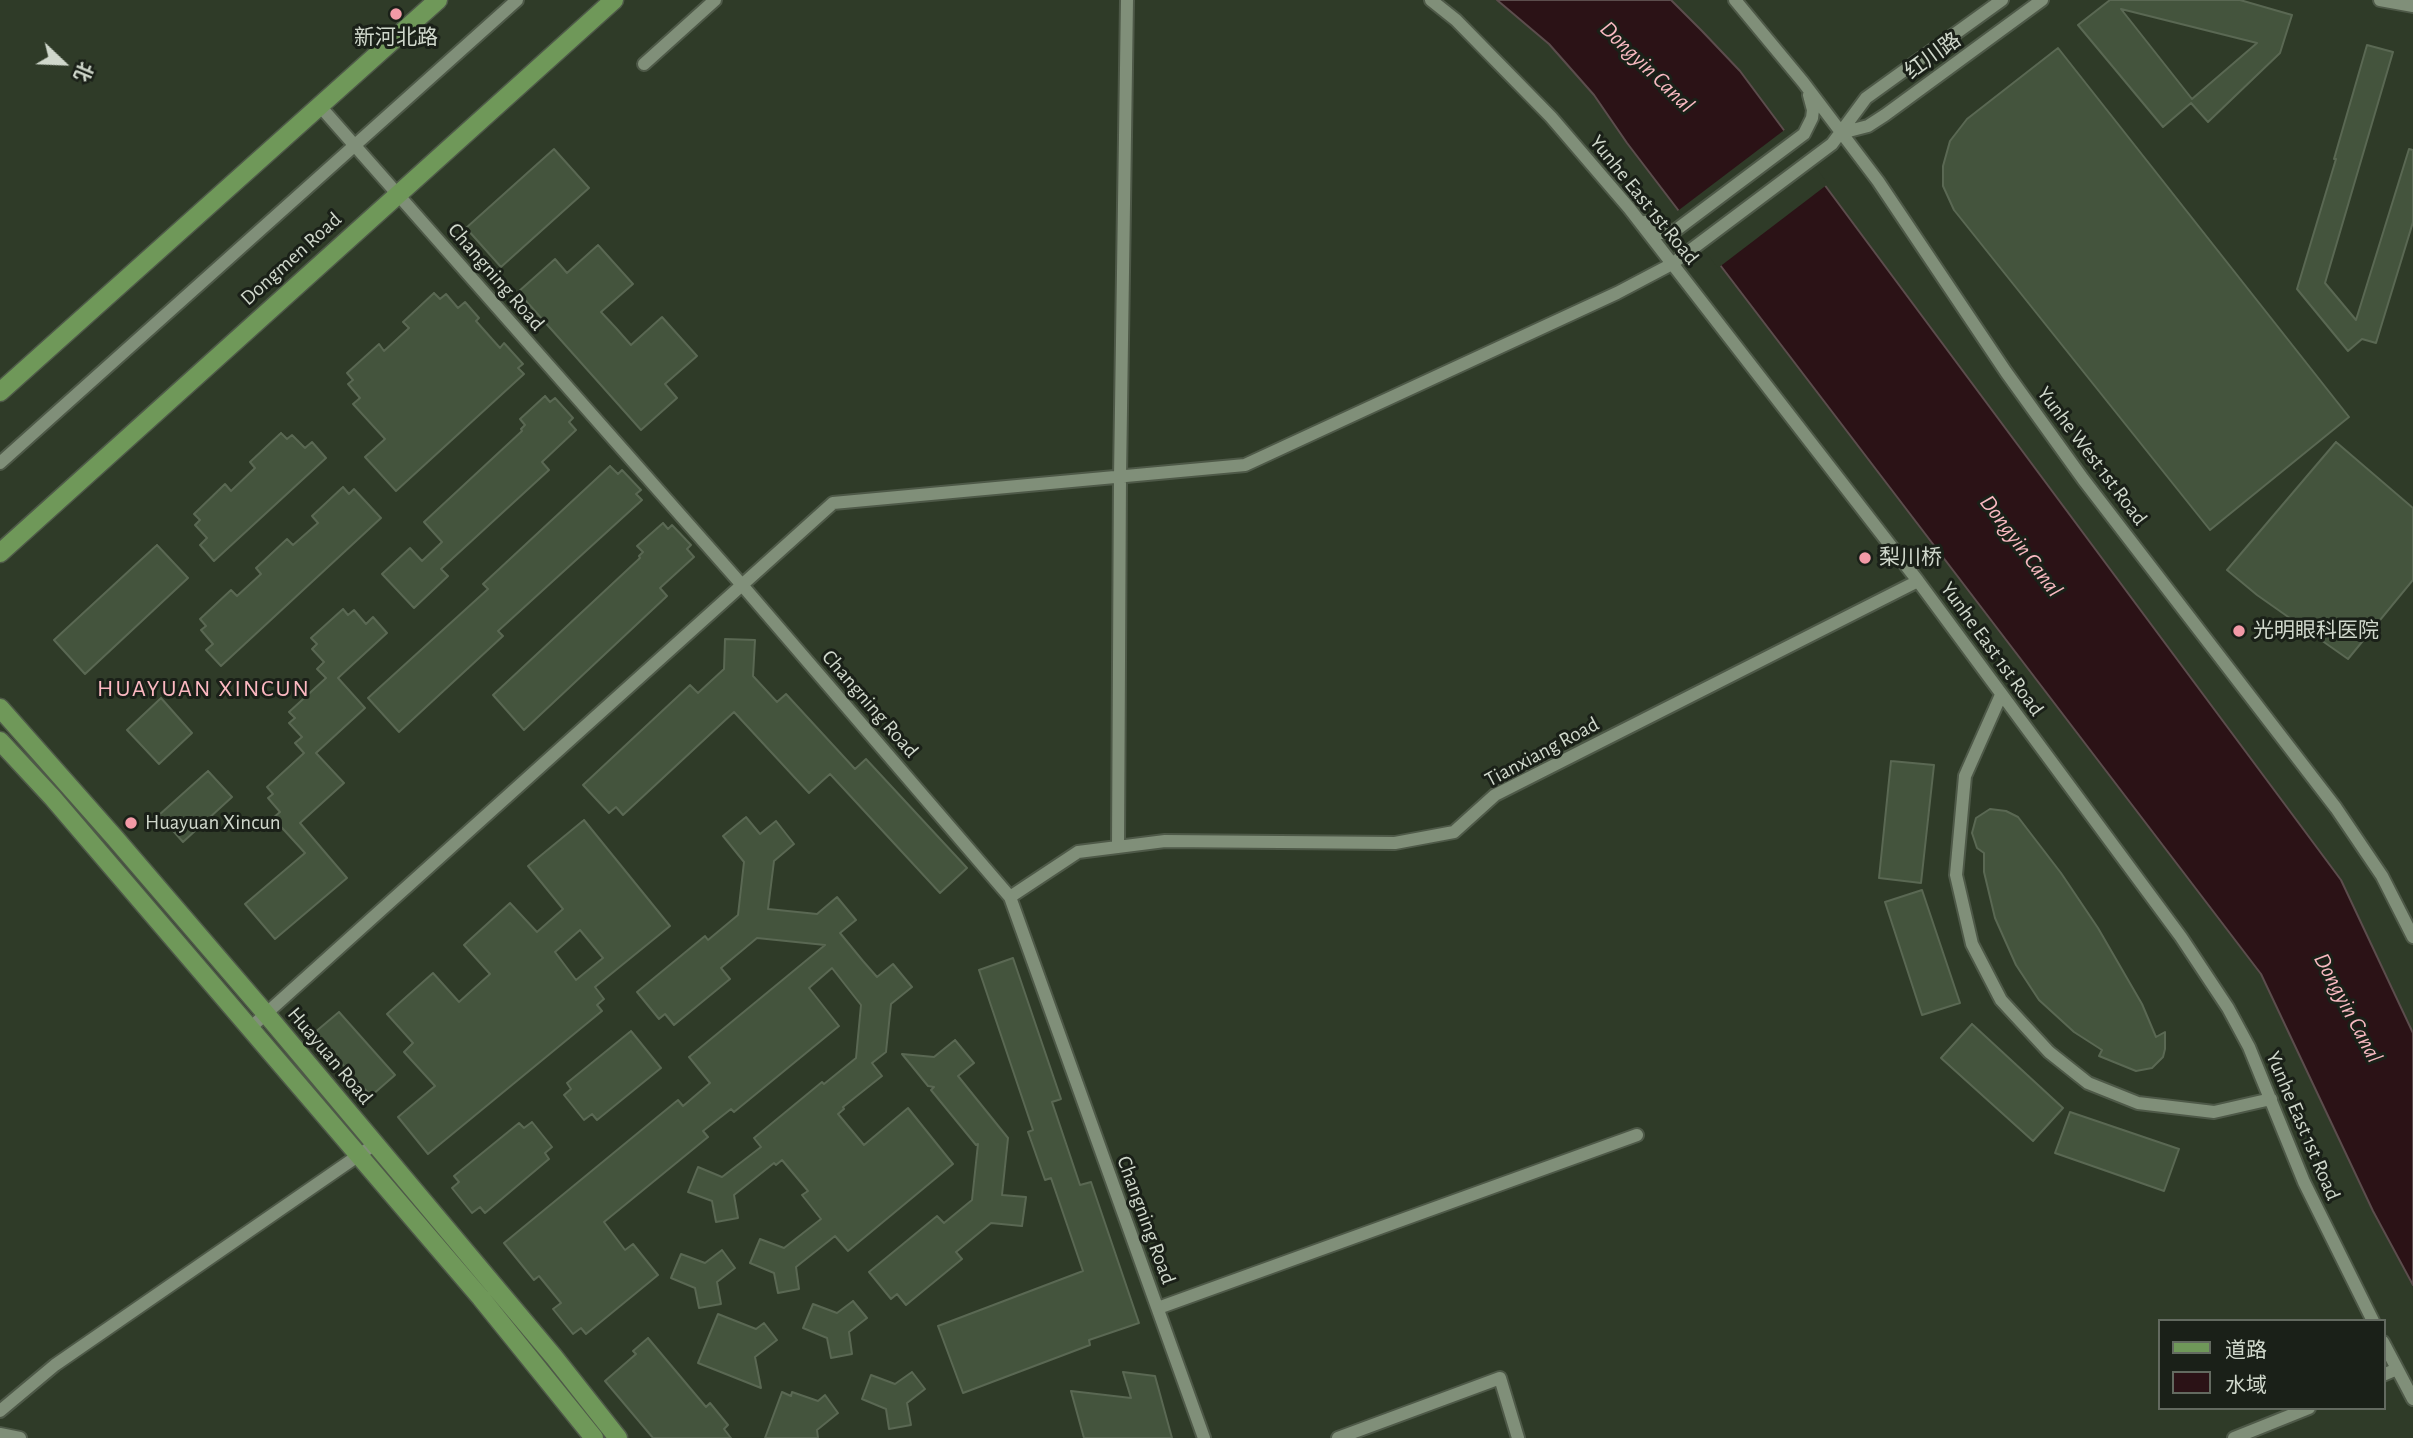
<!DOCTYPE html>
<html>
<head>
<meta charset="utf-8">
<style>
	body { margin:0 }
	#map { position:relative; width:2413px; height:1438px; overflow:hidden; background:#2f3b28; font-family:"Alegreya Sans","Noto Sans SC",sans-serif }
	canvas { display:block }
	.legend { position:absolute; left:2158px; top:1319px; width:228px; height:91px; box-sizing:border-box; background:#1a2018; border:2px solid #636a60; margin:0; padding:9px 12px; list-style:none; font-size:21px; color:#d0d8cc }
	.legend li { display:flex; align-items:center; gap:14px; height:35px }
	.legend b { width:35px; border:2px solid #636a60 }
	.north { position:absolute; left:28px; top:28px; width:70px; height:70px; -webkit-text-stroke:5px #1a2018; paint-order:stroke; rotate:113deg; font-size:19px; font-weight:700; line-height:28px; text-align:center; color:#d0d8cc }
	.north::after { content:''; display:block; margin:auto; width:24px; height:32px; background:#d0d8cc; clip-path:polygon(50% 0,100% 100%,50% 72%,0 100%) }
</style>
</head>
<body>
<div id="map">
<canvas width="2413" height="1438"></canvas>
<ul class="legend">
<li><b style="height:9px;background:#6f9859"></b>道路</li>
<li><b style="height:19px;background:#2b1216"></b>水域</li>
</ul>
<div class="north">北</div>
</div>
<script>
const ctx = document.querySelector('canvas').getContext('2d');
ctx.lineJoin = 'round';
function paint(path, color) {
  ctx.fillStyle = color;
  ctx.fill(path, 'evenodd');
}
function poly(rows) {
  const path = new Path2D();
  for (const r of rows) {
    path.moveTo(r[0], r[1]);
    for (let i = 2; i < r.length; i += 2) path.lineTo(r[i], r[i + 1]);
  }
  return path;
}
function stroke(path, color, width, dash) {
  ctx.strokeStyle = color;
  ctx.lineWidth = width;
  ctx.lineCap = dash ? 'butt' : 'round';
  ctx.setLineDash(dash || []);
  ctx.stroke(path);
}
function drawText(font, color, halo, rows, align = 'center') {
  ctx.font = font + ' "Alegreya Sans","Noto Sans SC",sans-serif';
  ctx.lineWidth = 6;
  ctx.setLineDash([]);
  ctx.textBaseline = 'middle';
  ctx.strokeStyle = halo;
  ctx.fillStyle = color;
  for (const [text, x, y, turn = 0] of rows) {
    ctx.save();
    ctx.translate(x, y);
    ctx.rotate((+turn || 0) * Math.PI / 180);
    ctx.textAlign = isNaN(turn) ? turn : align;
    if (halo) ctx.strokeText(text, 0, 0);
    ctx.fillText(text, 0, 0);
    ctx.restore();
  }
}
const water = poly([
	[1497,0,1671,0,1702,31,1740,71,2341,880,2413,1033,2413,1285,2373,1211,2261,974,1627,143,1594,95,1549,44,1497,0]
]);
paint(water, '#2b1216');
stroke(water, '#5c4d4d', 2);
paint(poly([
	[1787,128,1828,184,1718,268,1675,213]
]), '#2f3b28');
const building = poly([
	[2110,0,2240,0,2292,15,2280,53,2208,122,2191,103,2163,127,2078,25,2110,0],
	[2121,9,2257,43,2192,99,2121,9],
	[2367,45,2393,52,2325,283,2356,320,2409,149,2413,150,2413,222,2376,343,2362,339,2348,351,2297,289,2336,159,2334,159,2367,45],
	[2058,48,2349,417,2210,530,1954,210,1943,186,1943,166,1950,141,1967,119,2058,48],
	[554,149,589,188,501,267,466,228,554,149],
	[598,245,633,284,601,312,616,328,631,345,662,317,697,356,665,384,677,398,641,430,518,292,555,259,567,273,598,245],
	[434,293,440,299,446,294,458,308,465,302,479,318,476,321,500,348,504,343,523,364,518,368,524,374,396,491,365,457,385,439,353,404,360,398,348,384,353,380,347,373,379,344,384,351,409,328,403,322,434,293],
	[545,396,550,402,555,398,573,418,569,422,576,430,542,462,549,470,441,569,448,576,414,608,382,574,410,548,422,561,442,542,424,522,522,431,521,429,525,425,520,419,545,396],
	[281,433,287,439,292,435,305,448,312,442,326,458,214,561,200,545,207,538,195,525,200,520,194,514,225,484,231,491,255,468,250,462,281,433],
	[2336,442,2413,508,2413,580,2348,659,2257,595,2227,570,2336,442],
	[610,466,618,474,622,470,641,490,636,494,642,500,498,631,503,636,399,732,368,698,488,589,483,584,610,466],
	[343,487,349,494,354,489,381,518,221,666,206,650,213,644,201,630,206,626,200,619,231,590,237,596,261,574,256,568,287,539,293,545,318,523,312,516,343,487],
	[663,523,668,529,672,525,691,545,687,549,694,557,660,588,667,596,524,730,493,695,640,558,639,556,643,552,637,546,663,523],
	[157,545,188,578,85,674,54,640,157,545],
	[343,609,348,615,354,610,366,624,373,617,387,633,338,678,365,708,316,753,344,783,300,823,347,878,275,939,245,904,305,853,273,818,280,812,268,798,273,794,267,787,304,753,295,743,302,737,289,723,295,718,289,712,326,678,317,669,324,662,312,649,317,644,311,638,343,609],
	[725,639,755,640,753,676,777,702,786,694,855,769,866,759,967,868,940,893,830,774,809,793,734,712,623,815,616,807,609,813,583,785,690,685,698,693,724,669,725,639],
	[161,698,192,733,159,764,127,730,161,698],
	[1891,761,1934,765,1921,883,1879,878,1891,761],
	[208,771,232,797,183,842,159,815,208,771],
	[1990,809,2006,811,2018,817,2061,873,2098,928,2142,1004,2156,1037,2165,1032,2165,1049,2163,1057,2152,1068,2136,1071,2099,1056,2102,1050,2074,1032,2039,1000,2016,965,1995,918,1984,872,1984,853,1977,848,1972,833,1976,818,1990,809],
	[746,817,760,834,776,821,794,844,774,861,768,909,817,914,837,897,856,920,840,933,863,961,877,977,893,964,912,987,891,1004,886,1052,872,1063,882,1076,843,1107,844,1109,838,1114,864,1145,908,1108,953,1164,848,1251,835,1236,796,1267,799,1289,778,1293,774,1273,750,1263,760,1239,784,1248,821,1219,802,1195,808,1191,782,1160,776,1165,774,1163,734,1195,738,1218,716,1222,712,1201,688,1192,698,1167,722,1177,761,1147,754,1138,822,1082,824,1084,856,1058,861,1005,832,968,809,988,839,1026,734,1112,731,1109,703,1131,708,1137,604,1222,625,1250,633,1244,658,1275,586,1334,581,1328,573,1334,553,1309,561,1303,539,1276,534,1280,504,1243,678,1100,683,1106,710,1083,689,1057,825,945,757,938,721,968,730,979,674,1025,665,1014,659,1019,637,992,705,936,708,940,738,915,744,862,723,836,746,817],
	[584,820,670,926,595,987,604,999,597,1005,602,1011,428,1154,398,1117,435,1086,404,1052,413,1043,387,1014,433,973,459,1002,490,974,464,945,510,903,537,932,563,909,528,866,584,820],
	[580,930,603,958,576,980,555,952,580,930],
	[1922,890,1960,1003,1922,1015,1885,902,1922,890],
	[1013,958,1061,1099,1052,1102,1080,1185,1091,1182,1139,1323,1089,1340,1090,1345,963,1393,938,1326,1083,1271,1051,1178,1045,1180,1028,1132,1033,1130,979,970,1013,958],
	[339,1012,395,1075,371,1096,314,1033,339,1012],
	[1972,1024,2063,1108,2033,1141,1941,1058,1972,1024],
	[631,1031,661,1068,597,1120,592,1114,584,1120,564,1095,571,1089,567,1083,631,1031],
	[955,1040,974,1063,958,1076,1008,1138,1002,1195,1026,1197,1022,1226,991,1223,956,1252,962,1259,906,1305,897,1294,891,1299,869,1272,937,1216,944,1223,972,1200,978,1144,976,1145,931,1090,934,1087,928,1086,902,1054,934,1057,955,1040],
	[2070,1112,2179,1149,2164,1191,2055,1153,2070,1112],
	[532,1122,552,1147,545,1153,549,1159,485,1213,480,1207,472,1213,452,1188,459,1182,454,1176,519,1123,524,1128,532,1122],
	[722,1250,735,1268,717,1282,721,1304,699,1308,695,1288,671,1278,681,1254,705,1263,722,1250],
	[853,1301,867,1318,849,1332,852,1354,831,1358,827,1338,803,1328,813,1304,837,1313,853,1301],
	[718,1314,756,1329,764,1323,777,1340,755,1357,761,1388,698,1363,718,1314],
	[648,1338,706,1407,710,1403,728,1425,724,1429,731,1438,653,1438,605,1381,636,1354,633,1351,648,1338],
	[912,1372,925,1389,907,1403,911,1425,889,1429,886,1409,862,1399,871,1375,895,1384,912,1372],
	[1123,1372,1155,1376,1172,1438,1084,1438,1071,1391,1131,1398,1123,1372],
	[782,1392,791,1396,792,1392,818,1401,825,1395,838,1413,817,1430,818,1438,765,1438,782,1392]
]);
paint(building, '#44543d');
stroke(building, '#5a6853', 2);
const minor = poly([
	[1431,0,1456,20,1551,117,1629,208,1918,581,2181,937,2228,1008,2249,1047,2304,1182,2373,1321],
	[1735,0,1803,82,1878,181,2006,372,2083,479,2336,808,2382,876,2413,937],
	[2380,0,2413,6],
	[644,64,715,0],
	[319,105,742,585,1010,897,1204,1438],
	[1841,133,1868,126,1885,115,2042,0],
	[1645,222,1661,233,1676,230,1804,134,1812,118,1813,110,1809,95],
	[0,463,517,0],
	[2001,695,1965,776,1956,875,1972,944,2001,1000,2049,1052,2088,1083,2138,1103,2214,1112,2271,1099],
	[1118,847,1120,477,1127,0],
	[1010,897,1078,852,1165,841,1395,843,1454,832,1495,795,1918,581],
	[249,1029,833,503,1245,465,1617,293,1672,264,1832,144,1866,98,2002,0],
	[1158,1308,1637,1135],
	[2383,1342,2413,1399],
	[2383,1375,2397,1369],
	[0,1411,55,1365,375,1144],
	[0,1434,20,1438],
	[1338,1438,1500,1378,1518,1438],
	[2234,1438,2309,1408]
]);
const major = poly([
	[0,392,438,0],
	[0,553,614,0],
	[0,708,115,838,267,1015,554,1357,618,1438],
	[0,741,52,797,481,1298,594,1438]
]);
stroke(minor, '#4e5948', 16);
stroke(major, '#4e5948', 21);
stroke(minor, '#808f79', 12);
stroke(major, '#6f9859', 18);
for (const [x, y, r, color] of [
	[396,14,7,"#f39aa7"],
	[1865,558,7,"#f39aa7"],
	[2239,631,7,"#f39aa7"],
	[131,823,7,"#f39aa7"]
]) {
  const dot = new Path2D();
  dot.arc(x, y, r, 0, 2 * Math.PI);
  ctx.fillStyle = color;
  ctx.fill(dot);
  stroke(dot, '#1a2018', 2.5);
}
drawText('21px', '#d0d8cc', '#1a2018', [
	["新河北路",396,38,"center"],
	["梨川桥",1879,558],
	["光明眼科医院",2253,631],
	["Huayuan Xincun",145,823]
], 'left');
drawText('21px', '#d0d8cc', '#1a2018', [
	["红川路",1933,56,-36],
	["Yunhe East 1st Road",1644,200,51],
	["Dongmen Road",291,259,-42],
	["Changning Road",496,277,49],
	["Yunhe West 1st Road",2092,456,53],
	["Yunhe East 1st Road",1992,649,54],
	["Changning Road",870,704,49],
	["Tianxiang Road",1542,752,-28],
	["Huayuan Road",330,1056,50],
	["Yunhe East 1st Road",2303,1126,67],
	["Changning Road",1146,1220,70]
]);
drawText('italic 23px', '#f8b9c1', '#1a2018', [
	["Dongyin Canal",1647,67,44],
	["Dongyin Canal",2021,546,53],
	["Dongyin Canal",2348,1008,62]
]);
ctx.letterSpacing = '2px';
drawText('24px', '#fcb8c1', '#1a2018', [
	["HUAYUAN XINCUN",204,689]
]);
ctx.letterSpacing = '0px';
</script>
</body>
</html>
